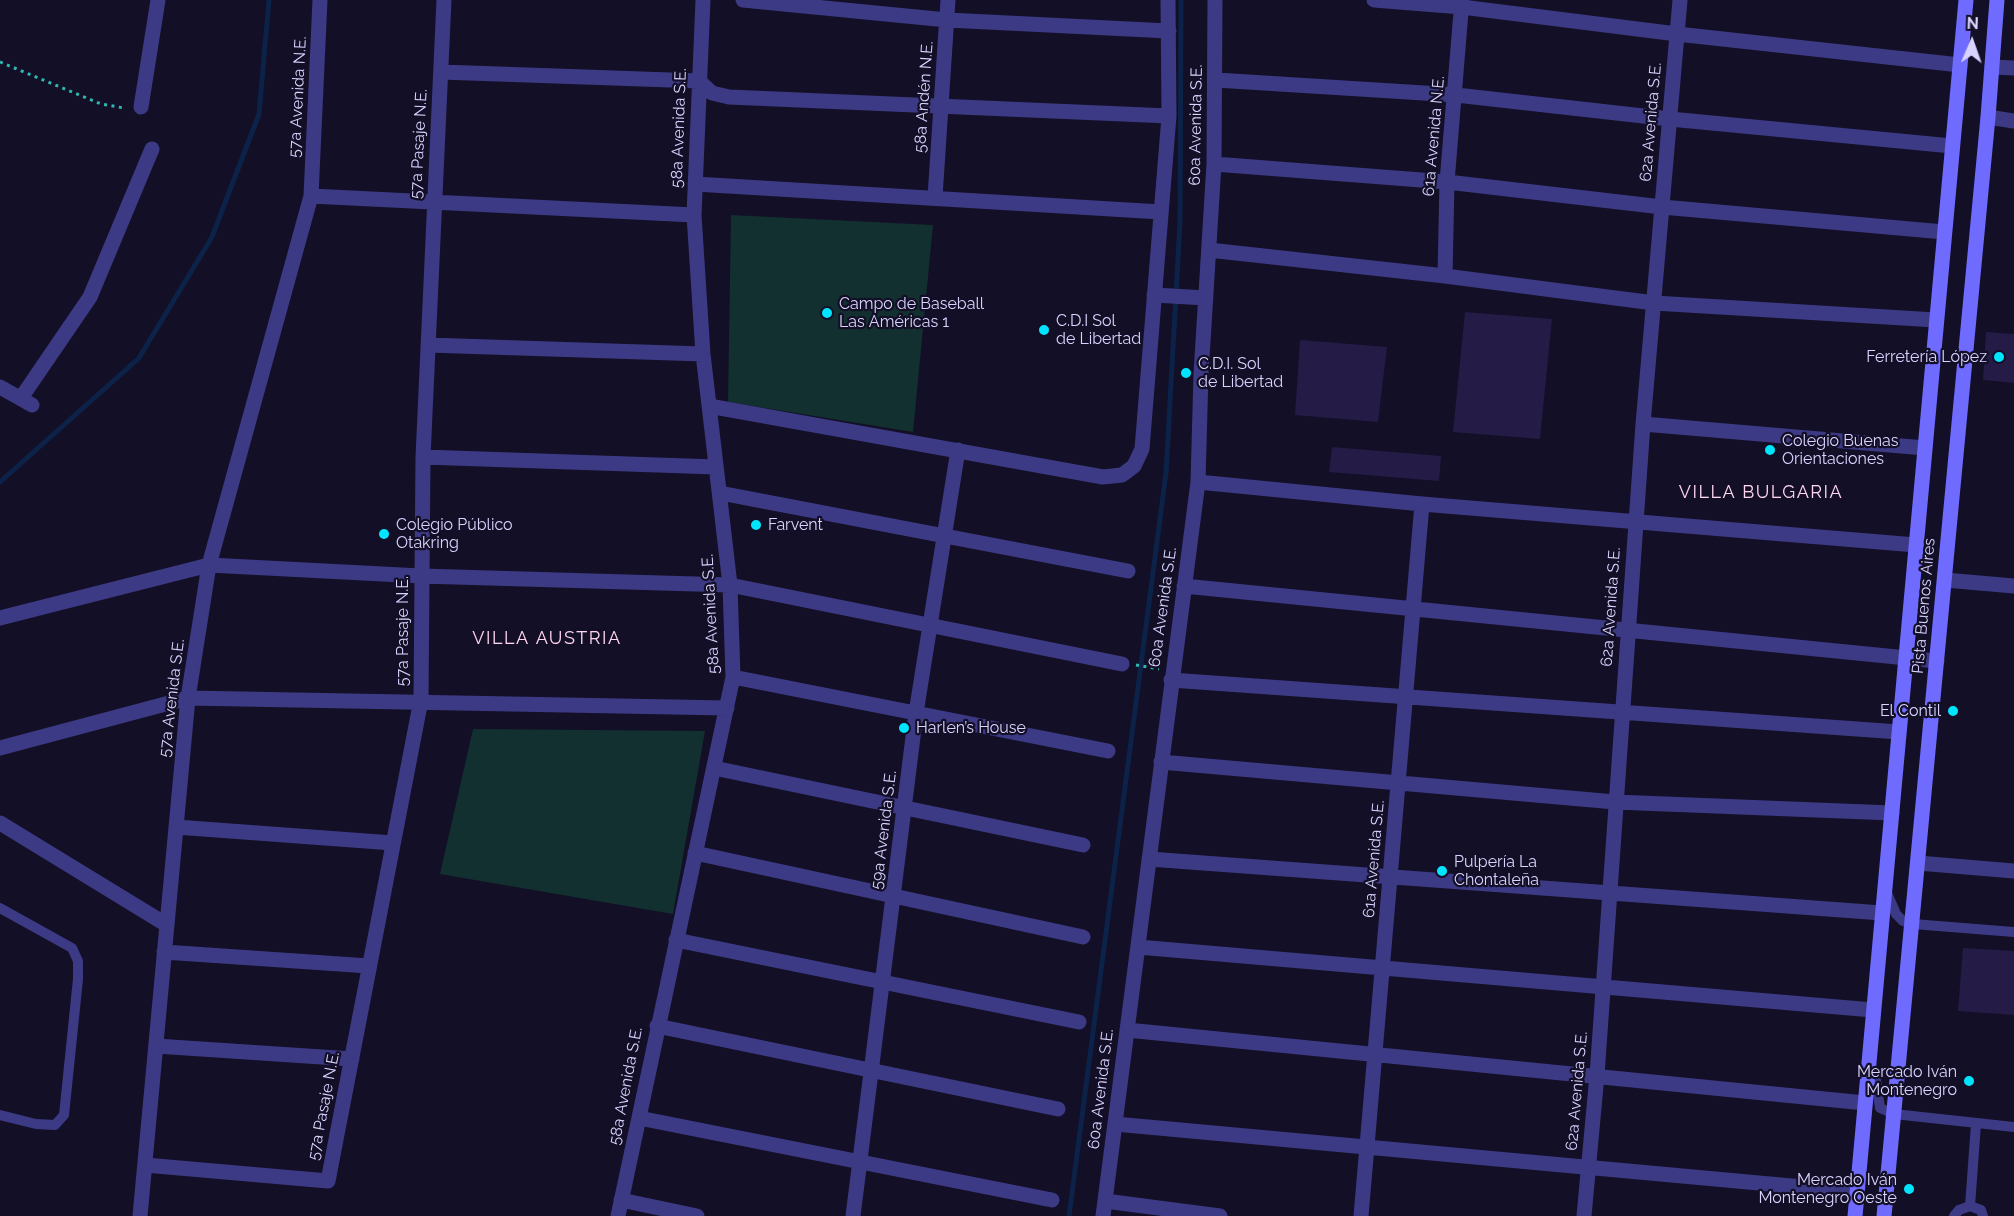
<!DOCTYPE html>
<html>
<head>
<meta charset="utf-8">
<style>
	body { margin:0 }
	#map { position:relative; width:2014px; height:1216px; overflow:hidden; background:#130f26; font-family:Raleway,sans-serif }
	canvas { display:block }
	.north { position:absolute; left:1942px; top:12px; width:60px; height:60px; -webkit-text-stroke:4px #130f26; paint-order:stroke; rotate:2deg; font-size:16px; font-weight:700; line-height:24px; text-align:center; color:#d9d4ff }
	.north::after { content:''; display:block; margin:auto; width:21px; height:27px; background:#d9d4ff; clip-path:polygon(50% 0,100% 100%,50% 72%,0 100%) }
</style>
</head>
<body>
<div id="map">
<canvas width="2014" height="1216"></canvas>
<div class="north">N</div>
</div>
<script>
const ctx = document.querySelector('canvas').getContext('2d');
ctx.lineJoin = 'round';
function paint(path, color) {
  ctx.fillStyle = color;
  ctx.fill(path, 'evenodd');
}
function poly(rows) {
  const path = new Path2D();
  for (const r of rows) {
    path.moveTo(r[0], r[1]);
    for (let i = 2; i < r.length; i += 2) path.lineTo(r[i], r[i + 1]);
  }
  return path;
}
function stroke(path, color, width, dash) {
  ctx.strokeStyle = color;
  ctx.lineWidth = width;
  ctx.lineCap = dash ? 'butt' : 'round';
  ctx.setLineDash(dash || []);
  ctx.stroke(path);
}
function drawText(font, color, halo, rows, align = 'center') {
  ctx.font = font + ' Raleway,sans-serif';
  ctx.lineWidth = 4.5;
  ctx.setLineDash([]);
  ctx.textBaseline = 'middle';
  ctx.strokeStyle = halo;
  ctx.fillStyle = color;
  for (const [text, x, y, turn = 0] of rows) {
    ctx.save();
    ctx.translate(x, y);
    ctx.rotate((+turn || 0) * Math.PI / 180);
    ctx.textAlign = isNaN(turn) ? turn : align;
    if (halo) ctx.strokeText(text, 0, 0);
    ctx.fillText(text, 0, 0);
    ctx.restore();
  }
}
paint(poly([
	[731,215,933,225,913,432,728,402],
	[473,729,705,731,673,914,440,874]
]), '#12302f');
stroke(poly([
	[0,482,139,358,212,237,259,114,269,0],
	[1069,1216,1166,473,1180,222,1181,0]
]), '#0c2248', 5);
paint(poly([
	[1465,312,1552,319,1540,439,1453,432],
	[1986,332,2014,334,2014,383,1983,380],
	[1300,340,1387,347,1378,422,1295,415],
	[1332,447,1441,456,1439,481,1329,472],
	[1963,948,2014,951,2014,1015,1958,1011]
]), '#241b47');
stroke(poly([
	[0,62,101,104,124,108],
	[1136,665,1159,669]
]), '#2fb8b0', 3, [3, 4.5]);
stroke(poly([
	[1887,893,1896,914,1903,921,1913,924,2014,932],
	[0,908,72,948,78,961,78,979,64,1115,55,1125,36,1124,0,1115],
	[1868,1073,1876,1080,1880,1108,1894,1114,2014,1127],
	[1970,1206,1981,1210,1983,1216],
	[1954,1216,1959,1210,1970,1206,1976,1124]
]), '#3d3a85', 10);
stroke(poly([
	[743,0,947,20,1169,31],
	[1374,0,1462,7,1677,34,1960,65],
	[1992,67,2014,68],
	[441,72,699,81,712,93,729,97,1169,116],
	[1216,80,1456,95,1670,119,1952,146],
	[141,107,158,0],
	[1988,117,2014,121],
	[1214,164,1447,182,1662,207,1944,232],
	[695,184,1161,212],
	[311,196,694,215],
	[935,197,948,0],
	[1209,250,1445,276,1654,303,1936,320],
	[1445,276,1447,182,1462,0],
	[1154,295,1206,298],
	[428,345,703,354],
	[0,387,32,405],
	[21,398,90,297,152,149],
	[709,406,1103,477,1122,475,1134,466,1142,449,1169,116,1168,0],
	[1643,424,1925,448],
	[423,457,716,467],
	[1198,482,1422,504,1916,545],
	[720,493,1128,571],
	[1945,580,2014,586],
	[1184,586,1937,661],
	[0,618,209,565,421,576,730,585,1122,664],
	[733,677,1108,751],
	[1171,680,1899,732],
	[0,748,188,698,727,708],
	[1161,762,1615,802,1892,813],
	[714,768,1083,845],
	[0,823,167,925],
	[176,827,393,843],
	[695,853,1083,937],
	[1149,859,1882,913],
	[1918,863,2014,871],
	[676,940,1079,1022],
	[1138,947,1873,1010],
	[164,952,369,966],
	[657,1026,1058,1109],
	[1127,1030,1865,1103],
	[156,1046,352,1059],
	[639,1118,1052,1200],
	[1115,1124,1857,1192],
	[145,1165,328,1181,421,700,423,457,444,0],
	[621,1200,697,1216],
	[1105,1201,1220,1216],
	[140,1216,188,698,209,565,311,196,320,0],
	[618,1216,733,677,730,585,703,354,694,215,703,0],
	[853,1216,916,713,958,450],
	[1103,1216,1198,482,1201,374,1214,164,1215,0],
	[1361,1216,1422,504],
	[1584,1216,1597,1075,1643,424,1680,0]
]), '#3d3a85', 15);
stroke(poly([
	[1855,1216,1966,0],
	[1884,1216,1988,117,1997,0]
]), '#6f6bff', 15);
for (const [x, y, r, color] of [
	[827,313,6,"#00e5ff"],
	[1044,330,6,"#00e5ff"],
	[1999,357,6,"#00e5ff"],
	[1186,373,6,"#00e5ff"],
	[1770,450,6,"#00e5ff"],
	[756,525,6,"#00e5ff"],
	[384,534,6,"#00e5ff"],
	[1953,711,6,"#00e5ff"],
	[904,728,6,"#00e5ff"],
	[1442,871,6,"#00e5ff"],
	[1969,1081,6,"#00e5ff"],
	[1909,1189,6,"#00e5ff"]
]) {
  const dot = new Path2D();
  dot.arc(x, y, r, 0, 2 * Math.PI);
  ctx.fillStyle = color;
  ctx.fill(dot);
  stroke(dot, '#130f26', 2);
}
drawText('16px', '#d9d4ff', '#130f26', [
	["57a Avenida N.E.",298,97,-87],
	["58a Andén N.E.",924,97,-86],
	["62a Avenida S.E.",1651,122,-85],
	["60a Avenida S.E.",1196,125,-89],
	["58a Avenida S.E.",679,128,-88],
	["61a Avenida N.E.",1434,136,-85],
	["57a Pasaje N.E.",419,144,-87],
	["Pista Buenos Aires",1924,606,-85],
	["60a Avenida S.E.",1163,607,-82],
	["62a Avenida S.E.",1611,607,-86],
	["58a Avenida S.E.",711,614,-93],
	["57a Pasaje N.E.",403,631,-90],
	["57a Avenida S.E.",172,698,-83],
	["59a Avenida S.E.",884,830,-83],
	["61a Avenida S.E.",1374,859,-85],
	["58a Avenida S.E.",626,1086,-79],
	["60a Avenida S.E.",1101,1089,-83],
	["62a Avenida S.E.",1577,1091,-85],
	["57a Pasaje N.E.",324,1106,-79]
]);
drawText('16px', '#d9d4ff', '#130f26', [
	["Campo de Baseball",839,304],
	["Las Américas 1",839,322],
	["C.D.I Sol",1056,321],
	["de Libertad",1056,339],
	["Ferretería López",1987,357,"right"],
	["C.D.I. Sol",1198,364],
	["de Libertad",1198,382],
	["Colegio Buenas",1782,441],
	["Orientaciones",1782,459],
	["Colegio Público",396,525],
	["Otakring",396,543],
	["Farvent",768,525],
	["El Contil",1941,711,"right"],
	["Harlen’s House",916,728],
	["Pulpería La",1454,862],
	["Chontaleña",1454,880],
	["Mercado Iván",1957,1072,"right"],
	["Montenegro",1957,1090,"right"],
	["Mercado Iván",1897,1180,"right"],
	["Montenegro Oeste",1897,1198,"right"]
], 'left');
ctx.letterSpacing = '1.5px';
drawText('18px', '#ffd6f0', '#130f26', [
	["VILLA BULGARIA",1761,493],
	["VILLA AUSTRIA",547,639]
]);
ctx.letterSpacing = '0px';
</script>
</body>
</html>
